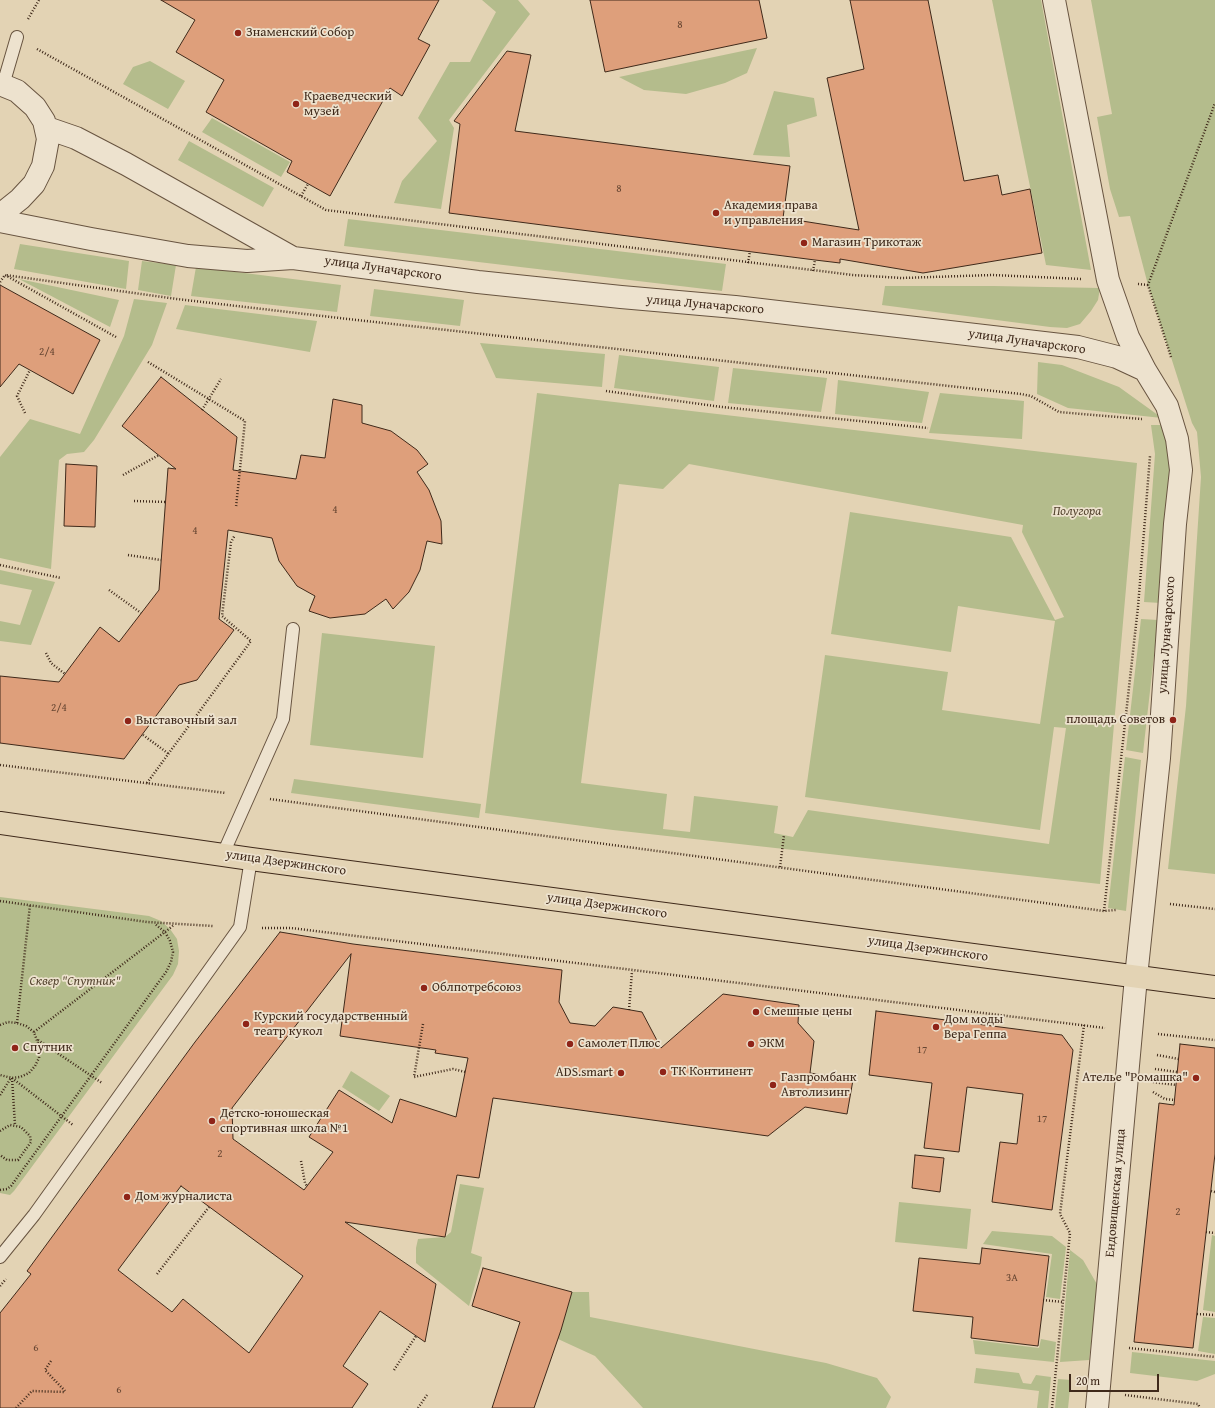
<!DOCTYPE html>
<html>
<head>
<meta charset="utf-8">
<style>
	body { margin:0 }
	#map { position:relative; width:1215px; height:1408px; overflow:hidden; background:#e3d3b4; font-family:"Gentium Book Plus",serif }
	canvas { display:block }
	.scale { position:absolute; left:1069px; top:1374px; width:90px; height:18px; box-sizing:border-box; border:2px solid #3f291a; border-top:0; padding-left:5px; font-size:12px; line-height:14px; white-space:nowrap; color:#3f291a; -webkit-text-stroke:3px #ede2ce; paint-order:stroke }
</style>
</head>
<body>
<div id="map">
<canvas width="1215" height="1408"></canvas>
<div class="scale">20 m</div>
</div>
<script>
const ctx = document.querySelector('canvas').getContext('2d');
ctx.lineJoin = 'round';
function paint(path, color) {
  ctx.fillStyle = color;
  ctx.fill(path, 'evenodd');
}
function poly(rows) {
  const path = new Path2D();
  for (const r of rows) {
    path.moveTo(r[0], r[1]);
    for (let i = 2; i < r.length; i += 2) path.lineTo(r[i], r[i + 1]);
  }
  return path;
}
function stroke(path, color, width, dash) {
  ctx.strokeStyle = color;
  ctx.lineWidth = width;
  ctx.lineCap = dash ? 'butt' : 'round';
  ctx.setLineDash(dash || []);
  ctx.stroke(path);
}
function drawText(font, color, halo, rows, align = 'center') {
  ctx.font = font + ' "Gentium Book Plus",serif';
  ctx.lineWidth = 3.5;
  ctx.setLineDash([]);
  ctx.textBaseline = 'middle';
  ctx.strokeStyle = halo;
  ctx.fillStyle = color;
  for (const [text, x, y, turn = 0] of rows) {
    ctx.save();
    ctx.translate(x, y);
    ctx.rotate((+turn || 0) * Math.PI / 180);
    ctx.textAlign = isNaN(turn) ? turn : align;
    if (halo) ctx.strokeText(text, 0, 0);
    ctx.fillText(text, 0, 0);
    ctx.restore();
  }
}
paint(poly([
	[482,0,518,0,530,14,449,120,454,128,441,209,394,203,402,181,437,141,418,118,450,62,470,62,496,12],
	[992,0,1041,0,1091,270,1046,265],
	[1091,0,1215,0,1215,874,1168,869,1186,706,1201,477,1197,432,1192,423,1148,285,1130,216,1119,217,1110,189,1097,117,1112,114],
	[757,48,747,73,725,83,686,94,644,90,619,77],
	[150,61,185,81,168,109,123,84,133,67],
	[774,91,814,98,817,116,787,125,790,157,753,155],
	[212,118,290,162,281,177,202,132],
	[189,141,274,188,263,207,178,160],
	[348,219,726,264,722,291,344,246],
	[20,244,129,261,126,289,14,269],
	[142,261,176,265,171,296,138,290],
	[196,267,341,285,337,312,191,296],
	[19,279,119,300,110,327],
	[885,286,994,286,1100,288,1098,300,1091,311,1080,324,1067,328,1050,327,882,305],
	[374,289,464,300,460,326,370,316],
	[134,299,167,303,152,345,94,440,84,452,67,454,59,460,51,569,0,558,0,457,30,419,80,434,124,336],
	[185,305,317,321,310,352,176,329],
	[480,343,605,354,602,387,496,378],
	[619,355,719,367,714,401,614,388],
	[1038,362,1062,365,1119,387,1162,418,1068,408,1037,394],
	[733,368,827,378,821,412,728,403],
	[838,380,929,392,922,423,835,414],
	[537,393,1137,463,1100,884,613,830,485,813],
	[689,464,1023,525,1022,532,1064,617,1055,620,1011,537,850,512,831,634,951,652,958,606,1055,621,1040,724,942,710,948,672,825,655,805,797,1040,830,1054,727,1066,728,1049,844,808,810,793,837,774,833,778,806,694,796,690,832,663,829,667,794,581,783,619,484,663,489],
	[940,393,1024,401,1022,439,929,433],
	[1151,425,1167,425,1174,473,1161,603,1144,602,1155,454],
	[0,570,55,582,31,645,0,641,0,621,20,625,32,590,0,584],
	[1141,619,1158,620,1143,753,1126,750],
	[322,633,435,646,423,758,310,745],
	[1125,757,1141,760,1126,911,1108,908],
	[294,779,481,804,479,818,291,793],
	[0,897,149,916,161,921,170,929,177,939,179,951,178,964,173,975,14,1191,10,1195,0,1193],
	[351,1071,390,1096,379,1111,342,1087],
	[460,1184,484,1188,471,1253,482,1257,481,1265,469,1306,416,1263,416,1248,418,1239,445,1237,451,1232],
	[899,1202,971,1209,967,1249,895,1242],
	[992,1231,1052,1236,1066,1247,1060,1299,1046,1297,1052,1254,983,1244],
	[1212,1235,1215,1236,1215,1312,1203,1310],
	[1070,1250,1083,1260,1098,1286,1089,1360,1060,1362],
	[572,1292,589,1292,590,1317,826,1363,877,1378,891,1397,886,1408,643,1408,595,1356,558,1339],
	[1203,1317,1215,1318,1215,1354,1198,1351],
	[1041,1339,1056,1342,1054,1362,975,1354,973,1340,1039,1348],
	[1132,1352,1215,1361,1215,1374,1197,1381,1130,1373],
	[976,1368,1019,1373,1023,1383,1031,1384,1036,1375,1051,1377,1048,1408,1037,1408,1039,1391,974,1383],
	[1058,1379,1071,1380,1068,1408,1055,1408]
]), '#b4bc8c');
const building = poly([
	[161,0,439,0,418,39,430,45,402,96,390,88,330,196,287,172,292,161,206,112,224,80,176,52,195,20,161,0],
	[590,0,759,0,767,38,605,72,590,0],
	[850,0,928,0,964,181,998,175,1002,195,1030,189,1042,253,923,273,840,259,840,263,815,260,449,213,460,124,454,121,507,51,531,55,515,131,790,166,783,218,859,230,827,78,864,69,850,0],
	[0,285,100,340,73,394,19,364,0,387,0,285],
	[161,377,237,437,233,470,296,479,301,455,325,458,333,399,362,405,362,423,391,431,417,450,428,464,417,472,429,490,441,521,442,544,427,541,420,570,409,592,393,609,386,599,365,614,330,618,309,611,315,596,297,586,279,561,272,538,228,530,219,619,234,630,197,680,179,685,124,759,0,743,0,676,59,682,100,627,119,642,159,590,168,468,176,469,122,426,161,377],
	[66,464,97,466,95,527,64,526,66,464],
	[280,932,353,944,562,970,559,1002,570,1023,595,1026,613,1007,642,1012,661,1048,723,994,799,1005,798,1023,814,1041,810,1073,853,1080,847,1114,805,1107,768,1136,493,1098,479,1178,457,1175,445,1237,345,1222,436,1284,425,1342,380,1311,343,1366,368,1384,352,1408,0,1408,0,1313,31,1274,27,1271,195,1042,280,932],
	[351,954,340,1036,436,1050,435,1053,468,1058,456,1117,400,1099,392,1123,339,1090,309,1137,333,1152,304,1190,233,1139,232,1108,351,954],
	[181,1186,303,1276,249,1353,183,1299,172,1312,118,1270,181,1186],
	[876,1011,1062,1035,1073,1050,1052,1210,992,1202,1000,1142,1017,1144,1023,1094,967,1087,959,1152,924,1148,932,1083,869,1075,876,1011],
	[1180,1044,1215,1048,1215,1154,1193,1348,1134,1342,1159,1103,1174,1105,1180,1044],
	[915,1155,944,1158,940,1192,912,1188,915,1155],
	[982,1248,1049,1256,1038,1346,971,1338,973,1317,913,1311,919,1258,980,1264,982,1248],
	[483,1268,572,1292,561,1330,534,1408,492,1408,520,1322,472,1306,483,1268]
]);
paint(building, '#de9f7b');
stroke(building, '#3f291a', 1);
const lane = poly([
	[3,85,17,37],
	[223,854,283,719,293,629],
	[0,1257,34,1215,240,927,251,859]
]);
const street = poly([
	[1054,0,1108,280,1128,337,1145,370,1167,406,1177,439,1181,470,1175,524,1159,758,1136,977,1097,1408],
	[0,84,17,91,35,107,44,121,48,139,43,166,34,184,20,199,0,215],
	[47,128,76,138,126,164,293,258],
	[0,221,91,239,188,256,247,261,293,258,478,282,621,297,735,307,1078,347,1117,357,1145,370]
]);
const primary = poly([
	[0,823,251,859,1215,987]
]);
stroke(lane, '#685440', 14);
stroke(street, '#685440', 24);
stroke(primary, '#3f291a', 24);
stroke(poly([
	[28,19,39,0],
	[37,49,326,210,853,275,902,278,992,275,1082,279],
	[301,196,308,184],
	[748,263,750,251],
	[813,271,815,260],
	[0,282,5,275],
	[1138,284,1148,285],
	[116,337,5,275,177,299,348,319,1021,394,1031,396,1059,412,1142,419],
	[1171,357,1148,285,1215,103],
	[148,362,245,421,236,507],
	[606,391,722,407,928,428],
	[202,410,221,379],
	[25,413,17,396,30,370],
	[123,475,159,455],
	[134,501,166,502],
	[128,555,161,560],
	[0,565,61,578],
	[109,590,141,613],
	[46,653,51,663,65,674],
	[143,735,169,754],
	[0,765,226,793],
	[147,783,251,641,222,616,231,542,235,535],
	[270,799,1104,911,1116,910],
	[780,867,784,835],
	[0,901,147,922,213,926],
	[1170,904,1215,909],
	[1104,911,1138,607,1150,456],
	[262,928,291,928,1105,1028],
	[629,1010,632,971],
	[17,1023,30,905],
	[423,1024,414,1077,453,1069,465,1072],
	[0,1025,8,1022,17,1023,26,1026,34,1032,40,1049,39,1058,35,1066,29,1073,20,1077,12,1078,0,1075],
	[34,1032,174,925],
	[1158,1034,1215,1040],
	[38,1040,102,1083],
	[1157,1055,1179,1059],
	[1155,1069,1177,1072],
	[12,1078,73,1125],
	[12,1078,15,1125],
	[1153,1082,1176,1085],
	[1153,1092,1165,1099,1175,1100],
	[0,1095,11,1078],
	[233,1126,277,1127],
	[0,1131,10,1125,21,1127,30,1136,31,1142,18,1160,7,1160,0,1155],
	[301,1161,305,1183,307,1186],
	[0,1190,7,1189,11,1186,166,972,171,962,173,952,170,941,165,932,155,924],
	[1211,1191,1215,1192],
	[1206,1232,1215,1233],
	[157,1274,209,1207],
	[0,1286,6,1279],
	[1043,1300,1063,1302],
	[1197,1314,1215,1315],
	[1129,1348,1215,1357],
	[51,1361,45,1370,65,1391],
	[394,1370,416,1336],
	[1125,1395,1198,1404,1200,1408],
	[16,1408,32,1391,65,1392],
	[418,1408,427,1395],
	[1052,1408,1070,1233,1060,1214,1084,1025]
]), '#3f291a', 2.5, [1, 2]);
stroke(lane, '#ede2ce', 12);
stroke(street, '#ede2ce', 22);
stroke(primary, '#e3d3b4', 22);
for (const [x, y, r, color] of [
	[238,33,4,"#8f2418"],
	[296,104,4,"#8f2418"],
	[716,213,4,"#8f2418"],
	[804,243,4,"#8f2418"],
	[1173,720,4,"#8f2418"],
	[128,721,4,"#8f2418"],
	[424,988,4,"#8f2418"],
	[756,1012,4,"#8f2418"],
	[246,1024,4,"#8f2418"],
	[936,1027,4,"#8f2418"],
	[570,1044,4,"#8f2418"],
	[751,1044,4,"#8f2418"],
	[15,1048,4,"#8f2418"],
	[663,1072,4,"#8f2418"],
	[621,1073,4,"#8f2418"],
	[1196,1078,4,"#8f2418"],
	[773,1085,4,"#8f2418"],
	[212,1121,4,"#8f2418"],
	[127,1197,4,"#8f2418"]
]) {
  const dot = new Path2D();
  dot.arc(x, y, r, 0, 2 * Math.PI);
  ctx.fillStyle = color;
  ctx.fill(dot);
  stroke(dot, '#ede2ce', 1.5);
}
drawText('11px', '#674632', null, [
	["8",680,25],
	["8",619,189],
	["2/4",47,352],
	["4",335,510],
	["4",195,531],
	["2/4",59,708],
	["17",922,1050],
	["17",1042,1119],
	["2",220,1154],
	["2",1178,1212],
	["3А",1012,1278],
	["6",36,1348],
	["6",119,1390]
]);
drawText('13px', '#3f291a', '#ede2ce', [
	["Знаменский Собор",246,33],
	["Краеведческий",304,97],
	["музей",304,112],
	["Академия права",724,206],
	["и управления",724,221],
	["Магазин Трикотаж",812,243],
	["площадь Советов",1165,720,"right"],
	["Выставочный зал",136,721],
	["Облпотребсоюз",432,988],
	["Смешные цены",764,1012],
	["Курский государственный",254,1017],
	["театр кукол",254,1032],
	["Дом моды",944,1020],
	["Вера Геппа",944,1035],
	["Самолет Плюс",578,1044],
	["ЭКМ",759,1044],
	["Спутник",23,1048],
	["ТК Континент",671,1072],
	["ADS.smart",613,1073,"right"],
	["Газпромбанк",781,1078],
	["Автолизинг",781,1093],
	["Ателье \"Ромашка\"",1188,1078,"right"],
	["Детско-юношеская",220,1114],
	["спортивная школа №1",220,1129],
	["Дом журналиста",135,1197]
], 'left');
drawText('13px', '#3f291a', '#ede2ce', [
	["улица Луначарского",383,269,8],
	["улица Луначарского",705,305,5],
	["улица Луначарского",1027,342,8],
	["улица Луначарского",1167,635,-86],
	["улица Дзержинского",286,863,8],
	["улица Дзержинского",607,906,8],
	["улица Дзержинского",928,949,8],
	["Ендовищенская улица",1116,1193,-85]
]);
drawText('italic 13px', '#564631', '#ede2ce', [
	["Полугора",1077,512],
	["Сквер \"Спутник\"",75,982]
]);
</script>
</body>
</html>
